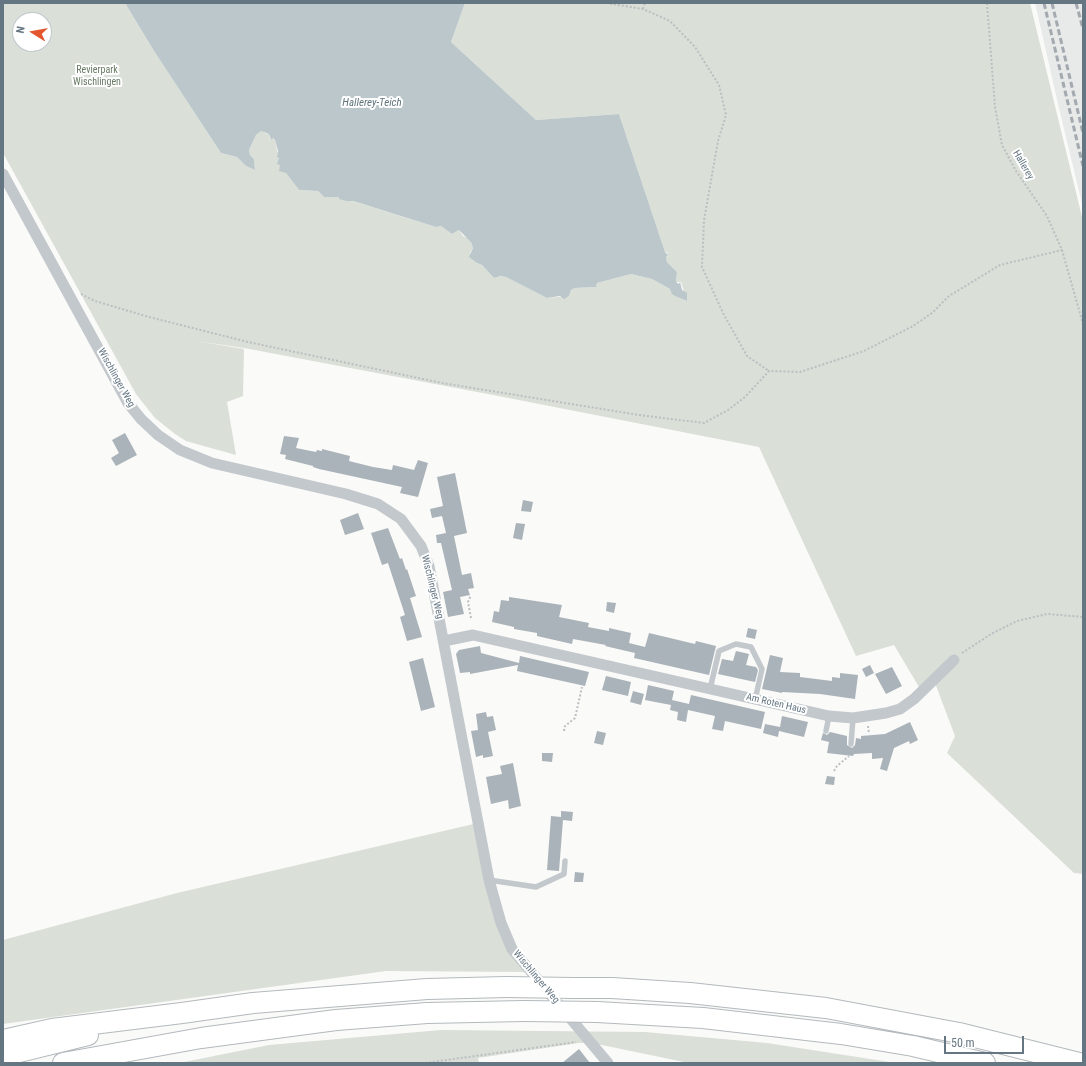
<!DOCTYPE html>
<html>
<head>
<meta charset="utf-8">
<style>
	body { margin:0 }
	#map { position:relative; width:1086px; height:1066px; overflow:hidden; background:#fafaf8; font-family:"Roboto Condensed",sans-serif }
	canvas { display:block }
	.frame { position:absolute; inset:0; border:4px solid #657683; pointer-events:none }
	.north { position:absolute; left:12px; top:12px; width:40px; height:40px; box-sizing:border-box; background:#fff; border:1px solid #c1c8cd; border-radius:50%; rotate:281deg; font-size:11px; font-weight:700; line-height:16px; text-align:center; color:#657683 }
	.north::after { content:''; display:block; margin:auto; width:14px; height:18px; background:#e4572e; clip-path:polygon(50% 0,100% 100%,50% 72%,0 100%) }
	.scale { position:absolute; left:944px; top:1036px; width:80px; height:18px; box-sizing:border-box; border:2px solid #657683; border-top:0; padding-left:5px; font-size:12px; line-height:14px; white-space:nowrap; color:#657683; -webkit-text-stroke:3px #fff; paint-order:stroke }
</style>
</head>
<body>
<div id="map">
<canvas width="1086" height="1066"></canvas>
<div class="frame"></div>
<div class="north">N</div>
<div class="scale">50 m</div>
</div>
<script>
const ctx = document.querySelector('canvas').getContext('2d');
ctx.lineJoin = 'round';
function paint(path, color) {
  ctx.fillStyle = color;
  ctx.fill(path, 'evenodd');
}
function poly(rows) {
  const path = new Path2D();
  for (const r of rows) {
    path.moveTo(r[0], r[1]);
    for (let i = 2; i < r.length; i += 2) path.lineTo(r[i], r[i + 1]);
  }
  return path;
}
function stroke(path, color, width, dash) {
  ctx.strokeStyle = color;
  ctx.lineWidth = width;
  ctx.lineCap = dash ? 'butt' : 'round';
  ctx.setLineDash(dash || []);
  ctx.stroke(path);
}
function drawText(font, color, halo, rows, align = 'center') {
  ctx.font = font + ' "Roboto Condensed",sans-serif';
  ctx.lineWidth = 4;
  ctx.setLineDash([]);
  ctx.textBaseline = 'middle';
  ctx.strokeStyle = halo;
  ctx.fillStyle = color;
  for (const [text, x, y, turn = 0] of rows) {
    ctx.save();
    ctx.translate(x, y);
    ctx.rotate((+turn || 0) * Math.PI / 180);
    ctx.textAlign = isNaN(turn) ? turn : align;
    if (halo) ctx.strokeText(text, 0, 0);
    ctx.fillText(text, 0, 0);
    ctx.restore();
  }
}
paint(poly([
	[1035,3,1083,3,1083,208,1058,104]
]), '#e8e9e9');
paint(poly([
	[3,3,125,3,154,51,221,153,237,157,246,166,255,170,254,159,250,155,249,150,256,135,261,130,265,133,269,134,270,140,273,138,275,140,280,165,299,190,318,191,324,197,339,197,340,199,346,201,352,201,436,227,441,226,452,234,459,230,463,236,470,239,473,248,470,253,477,263,482,265,494,278,502,276,506,277,547,298,569,296,571,290,575,288,596,287,597,283,631,274,652,279,670,289,677,297,687,301,681,282,676,282,677,272,667,262,666,257,669,253,665,252,619,114,536,120,451,42,465,3,1030,3,1083,221,1083,874,1074,873,947,753,955,736,932,675,919,687,894,645,856,656,759,447,488,394,244,348,196,341,244,349,243,396,227,402,236,455,186,441,175,434,155,418,136,394,3,153],
	[20,20,44,20,44,44,20,44],
	[478,823,493,896,527,972,386,971,3,1024,3,940,177,893],
	[441,1030,645,1032,767,1043,896,1063,689,1063,592,1043,579,1043,478,1058,479,1063,179,1063,269,1045]
]), '#dadfd7');
paint(poly([
	[125,3,465,3,451,42,536,120,619,114,665,252,667,254,669,253,666,257,667,262,677,272,676,282,679,284,680,282,682,290,687,293,687,301,677,297,672,294,670,289,652,279,631,274,597,283,596,287,575,288,571,290,569,296,564,299,560,296,547,298,506,277,501,276,494,278,482,265,477,263,469,257,473,248,471,242,459,230,452,234,441,226,436,227,353,201,346,201,339,199,339,197,324,197,318,191,299,190,286,173,279,171,280,165,277,164,279,158,277,157,278,151,275,140,273,138,271,140,269,134,261,131,256,135,249,150,250,155,254,159,255,170,246,166,237,157,221,153,154,51]
]), '#bbc7cb');
paint(poly([
	[125,433,137,455,116,466,111,458,119,453,112,440],
	[284,436,299,438,296,448,316,452,317,450,322,451,322,449,350,456,349,461,373,467,392,470,393,465,414,470,418,460,428,463,418,497,400,493,402,487,319,469,313,467,313,466,285,459,286,455,280,454],
	[455,473,467,533,454,536,462,575,471,573,474,588,468,589,470,595,460,597,464,614,448,617,443,592,452,590,441,543,437,543,436,535,446,533,442,516,432,518,430,509,443,506,437,477],
	[523,500,533,502,531,512,521,511],
	[358,513,364,529,345,535,340,520],
	[516,523,525,524,522,540,513,538],
	[388,528,400,559,402,558,406,570,407,569,416,596,410,598,422,637,407,641,400,617,405,615,388,563,382,565,371,533],
	[509,597,562,605,559,617,589,623,588,627,609,631,609,628,631,633,629,643,645,647,649,633,695,644,696,641,716,646,709,675,634,658,635,653,605,646,606,645,573,639,572,644,537,636,537,633,514,629,514,627,492,622,494,611,499,612,501,600,509,601],
	[607,602,616,603,614,613,606,611],
	[748,628,757,630,755,639,746,637],
	[480,646,481,653,519,663,520,656,589,672,585,686,517,671,518,665,470,674,470,672,460,673,456,654,459,650],
	[736,651,749,654,746,665,756,667,758,670,755,682,718,674,722,659,733,661],
	[770,655,783,658,780,672,800,673,800,677,832,681,832,677,840,678,840,673,858,675,855,699,820,694,782,692,782,693,762,689],
	[423,658,435,707,421,711,409,662],
	[870,665,874,673,866,677,862,669],
	[892,667,902,686,886,694,875,674],
	[606,676,631,682,628,696,602,690],
	[648,685,674,691,672,700,689,704,691,695,765,712,761,729,725,721,723,731,712,729,715,716,688,710,686,722,677,720,678,712,670,710,671,705,645,700],
	[633,691,644,694,641,705,630,702],
	[486,712,487,717,493,716,496,730,488,732,493,756,483,758,483,755,476,757,471,731,478,730,476,714],
	[782,716,808,722,804,737,779,731,778,737,763,733,765,724,780,727],
	[910,722,918,740,910,744,909,741,894,748,887,771,880,769,883,758,872,759,872,753,854,754,853,756,827,753,829,742,821,740,823,733,827,735,830,732,847,736,847,745,852,748,855,745,856,738,861,739,861,736,885,734],
	[597,731,606,733,603,745,594,743],
	[542,753,553,753,552,762,542,761],
	[513,763,521,806,509,809,508,800,491,804,486,777,502,774,500,766],
	[827,776,835,777,834,785,825,784],
	[561,811,573,812,572,821,563,820,559,871,547,870,551,816,561,817],
	[575,872,584,873,583,882,574,882],
	[579,1049,590,1063,562,1063]
]), '#aab3b9');
const highway = poly([
	[574,988,612,988,690,993,826,1008,959,1033,1079,1063],
	[597,1012,703,1018,841,1034,913,1046,985,1063],
	[3,1040,52,1029,182,1013,253,1003,427,989,506,987],
	[3,1056,88,1035],
	[63,1063,201,1038,336,1020,427,1013,524,1011]
]);
stroke(highway, '#b4b9bd', 22);
stroke(poly([
	[606,3,643,9,670,21,695,47,719,85,726,115,718,141,704,220,702,267,724,315,747,356,769,371],
	[987,3,995,107,1002,145,1016,171,1047,216,1062,250,1083,324],
	[643,9,645,3],
	[81,294,95,301,149,317,248,342,442,383,639,415,704,423,728,410,745,397,769,371,800,372,864,351,913,326,932,313,949,296,1000,265,1062,250],
	[471,618,468,602,471,595],
	[962,653,991,634,1017,621,1047,614,1083,617],
	[868,726,869,734],
	[564,731,565,726,575,718,582,687],
	[834,771,837,766,849,756],
	[425,1063,576,1042]
]), '#bbbfc2', 2, [2, 2]);
stroke(poly([
	[710,689,719,651,736,644,751,647,762,669,755,700],
	[826,731,829,716],
	[851,744,853,718],
	[489,880,536,887,564,874,565,861]
]), '#c3c8cc', 5.5);
stroke(poly([
	[3,174,128,403,141,419,158,435,180,450,212,463,346,494,378,504,401,519,421,546,429,566,489,880,501,923,512,949,608,1063],
	[444,641,473,635,829,716,853,718,886,713,900,709,914,699,954,660]
]), '#c3c8cc', 11);
stroke(highway, '#fff', 20);
stroke(poly([
	[1044,3,1083,166],
	[1052,3,1083,133],
	[1076,3,1083,29]
]), '#a2aab0', 3, [6, 3]);
const highwayBridge = poly([
	[506,987,574,988],
	[524,1011,597,1012]
]);
stroke(highwayBridge, '#b4b9bd', 22, []);
stroke(highwayBridge, '#fff', 20);
drawText('10px', '#687a64', '#fff', [
	["Revierpark",97,70],
	["Wischlingen",97,82]
]);
drawText('10px', '#657683', '#fff', [
	["Hallerey",1023,165,60],
	["Wischlinger Weg",116,378,61],
	["Wischlinger Weg",432,587,76],
	["Am Roten Haus",776,704,13],
	["Wischlinger Weg",536,977,50]
]);
drawText('italic 11px', '#60757c', '#fff', [
	["Hallerey-Teich",372,103]
]);
</script>
</body>
</html>
